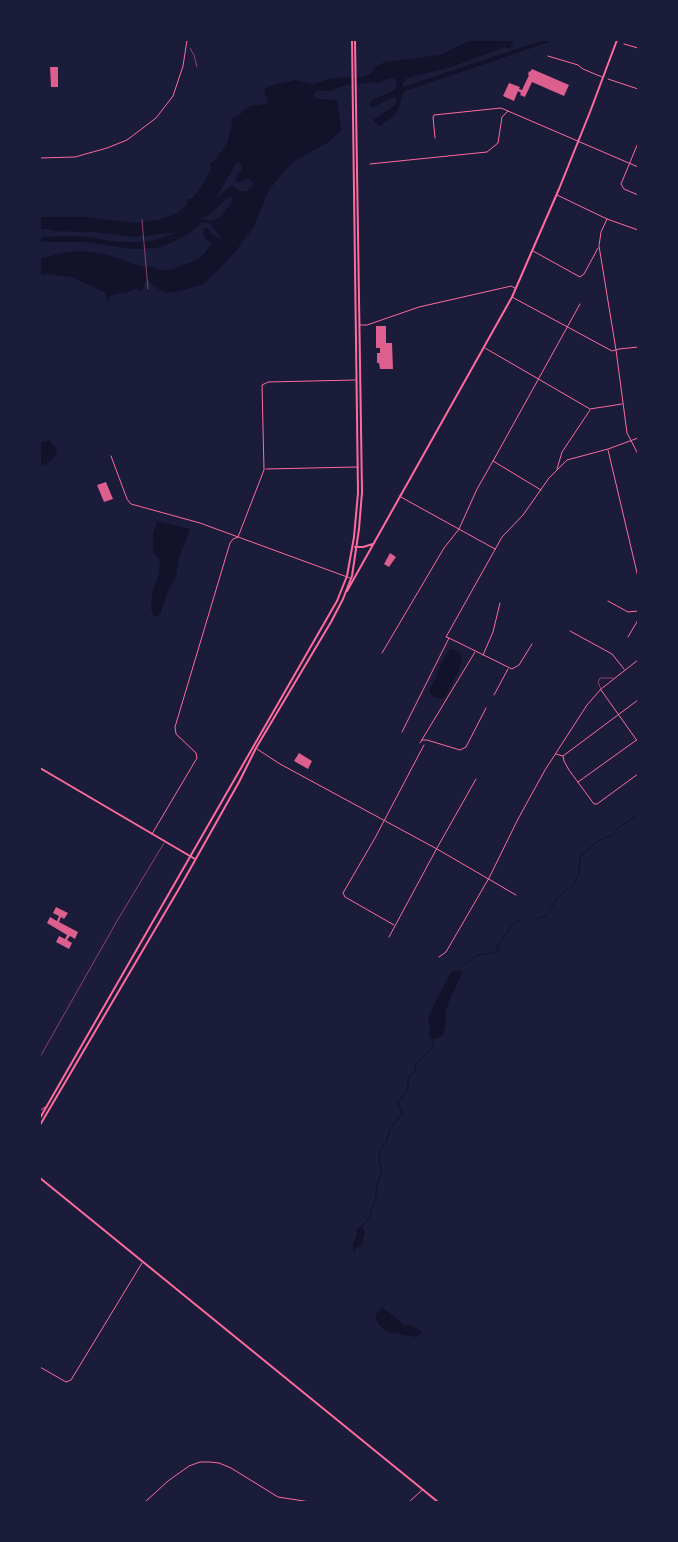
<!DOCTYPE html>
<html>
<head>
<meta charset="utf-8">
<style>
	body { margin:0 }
	#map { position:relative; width:678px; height:1542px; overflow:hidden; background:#1b1b3a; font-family:"IBM Plex Sans",sans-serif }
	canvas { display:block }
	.frame { position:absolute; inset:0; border:41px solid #1b1b3a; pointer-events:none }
</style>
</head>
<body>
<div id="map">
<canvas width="678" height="1542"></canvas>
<div class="frame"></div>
</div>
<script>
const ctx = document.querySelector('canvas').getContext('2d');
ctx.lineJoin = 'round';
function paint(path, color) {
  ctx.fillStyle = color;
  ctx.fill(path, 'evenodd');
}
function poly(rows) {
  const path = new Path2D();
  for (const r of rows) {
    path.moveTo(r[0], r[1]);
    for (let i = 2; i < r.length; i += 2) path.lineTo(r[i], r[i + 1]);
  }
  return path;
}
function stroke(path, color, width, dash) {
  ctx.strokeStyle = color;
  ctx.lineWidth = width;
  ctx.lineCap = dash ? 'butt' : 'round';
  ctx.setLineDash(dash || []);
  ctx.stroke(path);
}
paint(poly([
	[471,40,514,40,510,49,505,47,451,67,407,78,403,83,403,87,544,40,555,40,405,91,402,96,399,108,397,112,390,119,379,126,373,120,395,105,397,99,396,97,391,98,374,107,370,107,369,104,373,100,395,90,397,83,394,78,387,79,379,83,372,82,342,86,331,91,316,91,314,95,317,99,335,100,338,103,341,129,339,133,327,143,295,161,283,172,268,192,254,227,230,258,216,272,203,284,180,291,166,293,157,288,148,280,145,281,142,291,136,288,127,293,115,294,109,297,108,301,106,298,106,294,104,292,72,277,48,274,40,275,40,259,61,253,82,251,109,255,136,265,143,267,151,266,158,270,164,270,173,269,196,260,204,254,212,242,205,239,203,234,204,228,208,228,210,232,218,238,221,238,211,224,202,222,196,228,183,237,164,246,154,248,133,249,85,242,40,242,40,237,80,236,117,242,138,242,155,240,178,232,135,237,95,232,54,231,47,229,40,229,40,217,86,217,135,223,158,220,172,215,180,211,187,204,187,199,192,199,204,182,211,169,210,164,215,160,227,143,233,121,231,121,231,119,238,116,251,105,259,105,268,103,264,90,269,86,295,80,313,84,332,78,364,77,370,74,377,66,385,62,440,55],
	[238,162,242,166,241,171,239,173,237,172,238,174,235,180,240,182,249,178,253,183,252,187,247,191,240,191,232,185,215,199,236,164],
	[231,195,232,200,231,204,219,218,210,221,202,219,202,218,208,216],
	[49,440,56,448,57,454,48,463,40,466,40,443],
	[157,521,190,529,179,558,176,577,168,590,160,615,154,616,151,609,153,590,159,574,160,561,153,552,153,534],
	[453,649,459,652,462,659,460,668,445,697,442,699,433,697,429,691,430,688,435,680,441,664,448,652,450,650],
	[461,970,462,973,449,1001,445,1013,446,1023,443,1035,436,1039,431,1039,429,1034,430,1029,428,1020,432,1009,451,972],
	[359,1227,362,1227,365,1232,362,1244,355,1249,355,1253,353,1252,353,1244,357,1234,356,1230],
	[382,1307,404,1325,409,1325,418,1329,422,1333,416,1337,388,1332,381,1327,375,1319,377,1313]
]), '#12122b');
stroke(poly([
	[539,918,545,916,549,912,556,899,574,884,579,874,580,856,601,839,612,836,616,830,638,814],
	[465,965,473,958,482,954,493,953,499,950,497,946,514,923,521,919],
	[362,1227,370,1216,376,1197,377,1184,382,1171,379,1160,380,1150,386,1142,390,1129,402,1113,398,1103,408,1088,408,1078,416,1071,415,1065,431,1050,433,1044,433,1039]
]), '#12122b', 1);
paint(poly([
	[50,67,58,67,58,87,51,87],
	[532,69,569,85,564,96,532,82,525,97,520,95,521,93,518,91,514,101,503,96,509,83,520,87,519,89,522,90,529,75,528,75,529,71,530,72],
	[376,326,386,326,386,343,392,343,393,369,380,369,379,363,377,363,377,353,380,353,380,348,376,348],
	[106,482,113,499,104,502,97,485],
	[390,553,396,557,389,567,384,564],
	[299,753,312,761,308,769,294,761],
	[56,907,68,913,64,919,61,917,59,922,78,932,75,939,70,936,67,940,72,943,69,949,56,942,59,936,65,939,67,935,47,923,50,917,57,921,59,916,53,913]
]), '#dd5f8e');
stroke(poly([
	[190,48,194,55,197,67],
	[142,220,148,289]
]), '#ff6b9d', 0.5);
stroke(poly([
	[601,689,598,682,600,678,613,678],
	[40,1057,117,921,164,843]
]), '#ff6b9d', 0.5);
stroke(poly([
	[624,44,638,48],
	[548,56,578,65,583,69,602,77],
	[608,79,638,89],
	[435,138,433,117,434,115,501,108,638,167],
	[638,143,621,184,624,189,638,195],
	[40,158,75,157,107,148,127,140,156,118,173,96,183,66,187,40],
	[370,164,487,152,498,143,502,117,508,111],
	[557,195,607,219,638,230],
	[607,219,601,232,599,246,616,350,627,433,638,454],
	[533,251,580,277,584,274,598,248],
	[512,297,612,351,619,349,638,347],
	[360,325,367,325,419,307,507,287,511,286,515,288],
	[485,348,590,409,622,404],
	[608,450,638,577],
	[111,456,127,499,131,504,200,523,350,578],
	[493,461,541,490],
	[266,469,357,467],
	[557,469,562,452,590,410],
	[399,496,495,549],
	[608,601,628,612,638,611],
	[570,631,612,654,624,669],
	[628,637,638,620],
	[449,638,512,669,519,665,532,644],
	[382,653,444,548,459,529,477,489,493,461,580,304],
	[483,655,493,632,500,603],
	[601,690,638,742],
	[494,695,508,669],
	[402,732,449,638,446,637,502,537,523,515,549,478,567,460,608,449,638,438],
	[422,740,427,740,460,750,466,747,486,708],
	[420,743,475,652],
	[257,749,280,764,437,849,516,895],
	[556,754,563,756,564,761,569,770,594,804,597,804,638,774],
	[563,756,638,700],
	[578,782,638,739],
	[152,834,197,758,196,753,176,734,175,727,230,543,233,539,238,537,264,470,262,385,268,382,355,380],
	[394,925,345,897,343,893,375,838,424,745],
	[389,937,437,848,476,779],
	[439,957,446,952,489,878,518,819,545,770,587,705,601,689,638,660],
	[40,1111,45,1107],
	[40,1367,66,1382,71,1380,142,1263],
	[145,1502,168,1481,189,1466,200,1462,210,1462,219,1463,231,1468,278,1497,310,1502],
	[409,1502,422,1490]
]), '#ff6b9d', 1);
stroke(poly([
	[355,547,363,547,373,544],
	[347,591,512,297,559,189,590,112,617,40],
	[40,768,195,859],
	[40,1178,438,1502]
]), '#ff6b9d', 2);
stroke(poly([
	[40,1118,318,634,337,601,347,576,354,537,358,493,352,40],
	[40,1125,180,887,239,782,256,748,331,622,343,599,352,576,359,529,362,492,355,40]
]), '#ff6b9d', 2);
</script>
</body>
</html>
